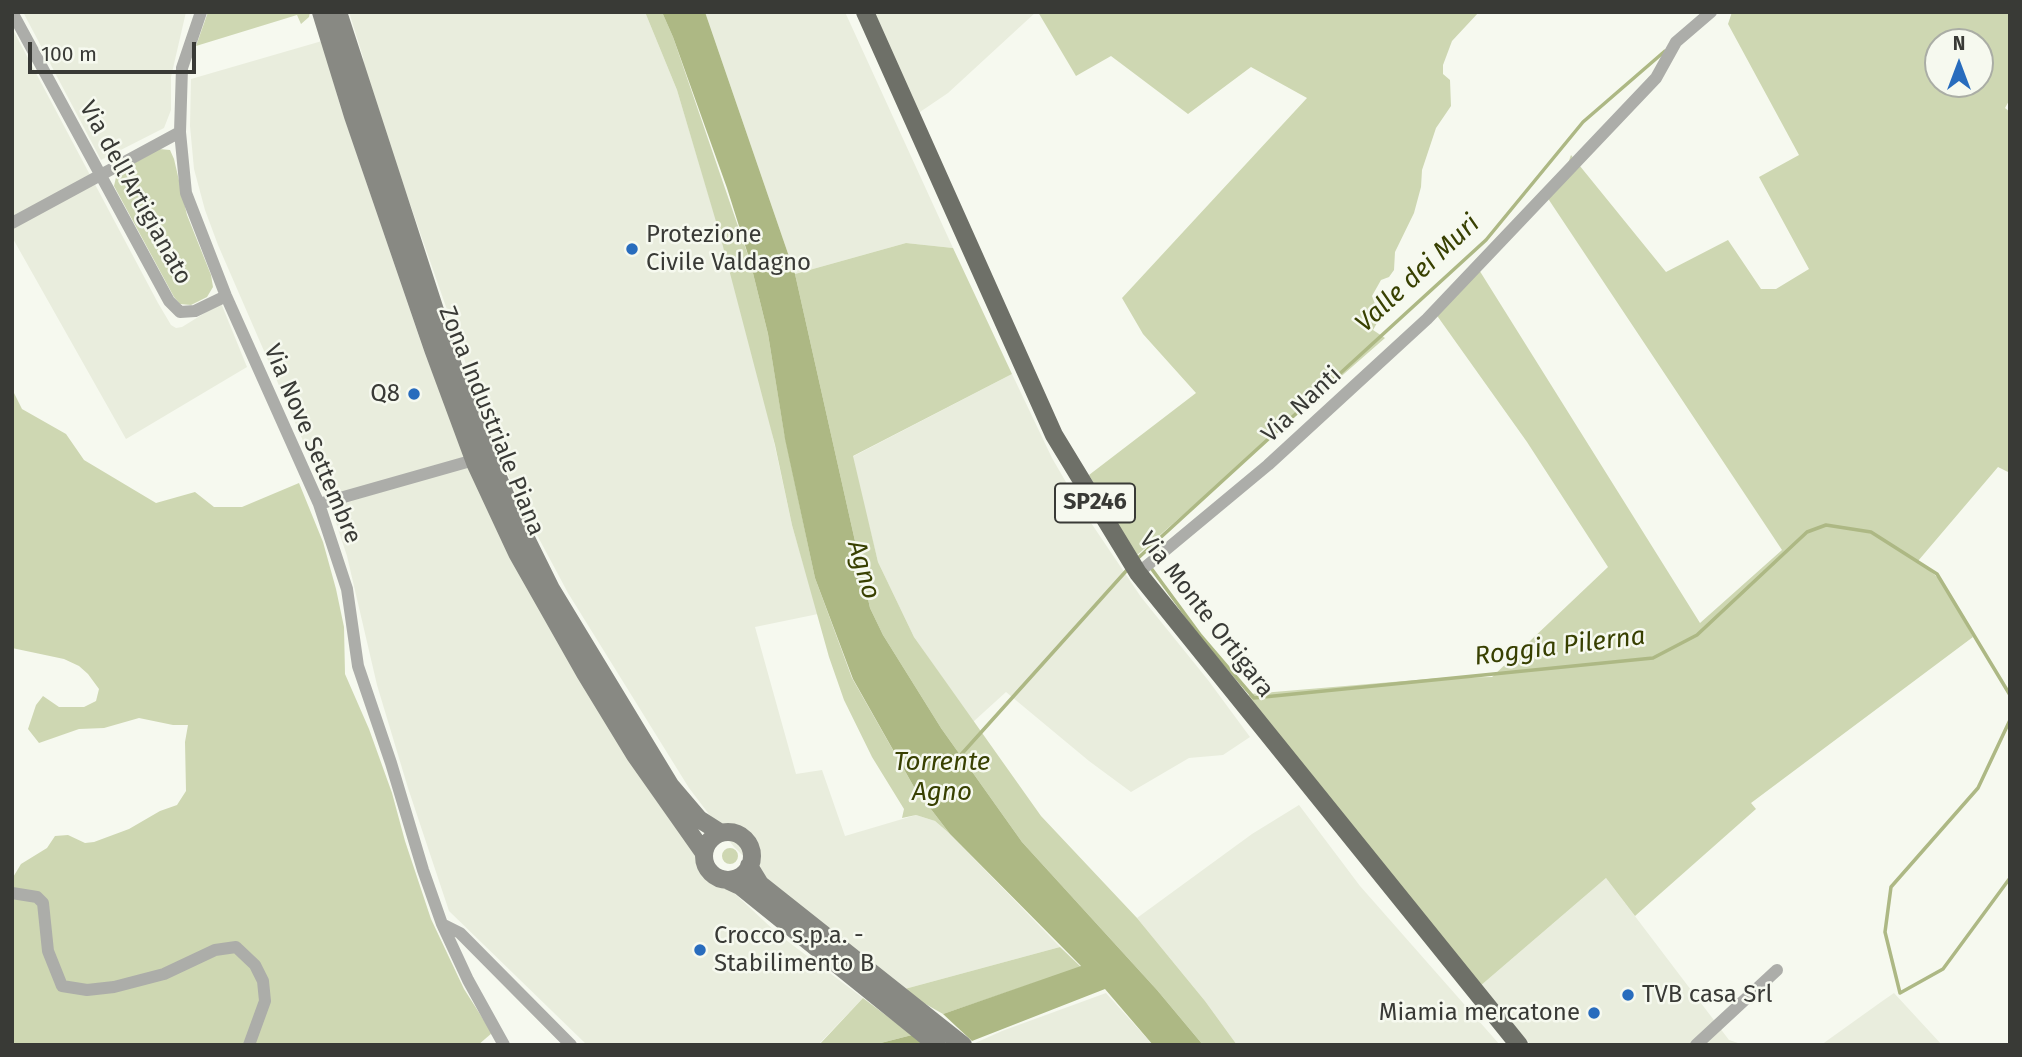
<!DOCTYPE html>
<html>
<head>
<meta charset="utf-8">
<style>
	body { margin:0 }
	#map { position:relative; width:2022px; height:1057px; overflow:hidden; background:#f6f9ef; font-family:"Fira Sans",sans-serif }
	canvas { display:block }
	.frame { position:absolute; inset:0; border:14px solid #393a36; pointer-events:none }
	.north { position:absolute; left:1924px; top:28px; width:70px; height:70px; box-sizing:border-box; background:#f6f9ef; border:2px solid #aaada5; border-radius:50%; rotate:0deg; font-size:19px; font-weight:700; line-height:28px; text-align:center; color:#393a36 }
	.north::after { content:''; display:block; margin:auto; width:24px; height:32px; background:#286cbd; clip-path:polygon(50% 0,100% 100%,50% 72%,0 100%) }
	.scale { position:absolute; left:28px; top:42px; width:168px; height:32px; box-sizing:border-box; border:4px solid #393a36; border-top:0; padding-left:9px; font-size:21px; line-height:24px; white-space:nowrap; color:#393a36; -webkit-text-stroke:5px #f6f9ef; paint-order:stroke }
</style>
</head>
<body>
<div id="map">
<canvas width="2022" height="1057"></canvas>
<div class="frame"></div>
<div class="north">N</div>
<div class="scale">100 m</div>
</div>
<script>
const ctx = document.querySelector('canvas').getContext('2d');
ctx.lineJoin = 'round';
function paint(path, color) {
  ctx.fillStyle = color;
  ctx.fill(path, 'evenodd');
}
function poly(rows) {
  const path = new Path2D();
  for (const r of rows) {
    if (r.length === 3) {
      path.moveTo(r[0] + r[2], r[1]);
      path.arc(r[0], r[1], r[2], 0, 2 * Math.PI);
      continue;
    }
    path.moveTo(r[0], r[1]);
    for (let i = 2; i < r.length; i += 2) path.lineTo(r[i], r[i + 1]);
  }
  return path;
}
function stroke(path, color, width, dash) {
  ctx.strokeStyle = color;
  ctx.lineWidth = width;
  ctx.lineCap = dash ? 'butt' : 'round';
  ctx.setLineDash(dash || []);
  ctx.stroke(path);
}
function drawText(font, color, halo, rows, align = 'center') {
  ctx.font = font + ' "Fira Sans",sans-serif';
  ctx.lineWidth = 5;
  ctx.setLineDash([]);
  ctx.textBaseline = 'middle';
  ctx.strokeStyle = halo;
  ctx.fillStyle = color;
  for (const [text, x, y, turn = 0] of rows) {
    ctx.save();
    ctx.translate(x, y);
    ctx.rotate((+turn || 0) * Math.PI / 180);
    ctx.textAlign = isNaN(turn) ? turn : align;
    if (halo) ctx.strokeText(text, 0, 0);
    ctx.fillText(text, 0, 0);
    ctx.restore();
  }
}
paint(poly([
	[23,12,186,12,171,77,171,110,164,128,101,160],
	[349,12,645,12,677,90,751,336,792,525,818,614,755,627,796,774,822,770,845,836,916,815,935,821,950,834,1060,947,901,990,777,889,734,847,689,788,568,593,529,520,495,447,366,78,363,57],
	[705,12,845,12,953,248,906,243,795,274],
	[871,12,1036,12,948,93,917,114],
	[12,28,158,303,171,325,176,328,182,327,221,303,247,367,126,439,12,237],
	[322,41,340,105,425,354,484,500,652,794,673,823,734,893,778,934,863,998,818,1045,587,1045,449,911,408,788,377,685,347,556,327,496,218,245,205,210,194,169,190,126,191,79],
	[1012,374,1052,458,1081,508,1141,597,1208,680,1250,737,1223,755,1189,758,1131,792,1089,761,1006,692,973,722,914,637,878,562,852,457],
	[1299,805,1360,886,1500,1045,1237,1045,1205,1001,1137,918,1252,834],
	[1606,878,1729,1040,1744,1045,1531,1045,1479,987],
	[1106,993,1153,1045,973,1044,1002,1031],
	[1894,993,1942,1045,1821,1045,1881,1002]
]), '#e9eddd');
paint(poly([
	[208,12,310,12,309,17,301,24,297,15,196,46],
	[645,12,662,12,673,37,750,261,768,334,784,432,815,578,852,678,914,787,950,834,935,821,916,815,902,818,904,809,872,757,844,700,829,657,792,525,775,445,720,235,677,90],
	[1038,12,1479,12,1452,41,1443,65,1443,74,1450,80,1451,106,1436,128,1422,170,1421,187,1414,213,1395,252,1394,270,1389,277,1381,280,1372,296,1375,304,1382,310,1384,318,1377,323,1373,330,1385,338,1136,556,1089,475,1196,393,1143,334,1122,298,1307,98,1251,67,1188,114,1111,56,1076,76],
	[1732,12,2010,12,2010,99,2005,108,2010,112,2010,473,1998,467,1918,561,1942,581,1973,637,1751,803,1756,809,1635,916,1606,878,1479,987,1244,700,1250,694,1440,678,1492,677,1608,567,1527,442,1433,310,1476,265,1700,623,1782,550,1545,194,1564,175,1571,155,1666,272,1728,240,1761,289,1776,289,1809,269,1759,177,1799,155,1728,24],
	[1938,42,1980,42,1980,84,1938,84],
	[159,149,170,150,174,159,187,215,211,275,213,287,207,297,191,305,180,304,174,297,114,186,117,173],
	[906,243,953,248,1012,374,853,456,878,562,914,637,1041,816,1137,918,1205,1001,1237,1045,1203,1045,1157,990,1022,842,941,728,883,635,870,608,795,274],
	[12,389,22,409,66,434,84,460,156,503,195,492,214,507,242,507,299,483,323,542,336,589,344,627,345,674,369,729,392,793,405,841,431,919,464,989,492,1033,478,1045,12,1045,12,879,21,864,47,848,55,836,68,835,85,843,94,842,129,829,160,811,177,805,186,791,185,742,188,725,173,725,139,718,104,728,79,729,39,743,28,729,36,705,43,696,59,707,84,707,96,701,99,689,88,674,79,666,64,659,12,648],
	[730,856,8],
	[1060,947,1081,967,943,1014,901,990],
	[863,998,912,1035,873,1045,819,1045]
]), '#ced7b2');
paint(poly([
	[662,12,705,12,795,274,870,608,883,635,941,728,1022,842,1157,990,1203,1045,1153,1045,1105,989,972,1041,943,1014,1081,966,950,834,914,787,853,679,815,578,785,439,768,334,750,261,727,188,673,37],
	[912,1035,924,1045,873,1045]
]), '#adb884');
stroke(poly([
	[1137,559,1486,240,1583,122,1665,51],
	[1151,568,1201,636,1254,698,1653,658,1697,635,1807,532,1826,525,1871,532,1937,574,2010,695],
	[2010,720,1978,788,1891,887,1885,932,1900,993,1943,969,2010,878],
	[958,758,1127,570]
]), '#adb884', 3.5);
stroke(poly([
	[12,12,169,301,180,312,195,311,226,296],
	[201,12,182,68,180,132,186,193,226,296,319,504,347,589,358,666,391,763,423,870,442,924,460,933,571,1045],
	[12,223,180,132],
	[319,504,474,460],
	[1138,573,1268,465,1427,319,1656,78,1676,42,1711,12],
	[12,893,37,897,43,903,48,951,62,986,87,990,114,987,164,974,215,950,236,947,255,965,263,981,265,1001,249,1045],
	[442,924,468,980,504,1045],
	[1696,1045,1777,970]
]), '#acada9', 12);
stroke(poly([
	[321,12,353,116,433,349,476,465,517,553,585,673,635,755,704,853],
	[338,12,457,378,509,504,551,589,670,785,699,819,721,833],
	[728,856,24],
	[749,866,760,884,963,1045],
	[727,880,740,886,937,1045]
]), '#888983', 18);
stroke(poly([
	[865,12,1054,435,1138,573,1519,1045]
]), '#6e7068', 18);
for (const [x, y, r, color] of [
	[632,249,7,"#286cbd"],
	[414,394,7,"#286cbd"],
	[700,950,7,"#286cbd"],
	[1628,995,7,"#286cbd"],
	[1594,1013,7,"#286cbd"]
]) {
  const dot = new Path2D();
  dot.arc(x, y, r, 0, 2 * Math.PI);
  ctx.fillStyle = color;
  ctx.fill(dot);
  stroke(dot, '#f6f9ef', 2.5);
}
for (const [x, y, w] of [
	[1095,503,80]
]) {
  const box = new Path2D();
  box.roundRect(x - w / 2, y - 19.5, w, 39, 5);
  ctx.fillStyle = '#f6f9ef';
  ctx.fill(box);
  stroke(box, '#393a36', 2);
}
drawText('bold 23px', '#393a36', null, [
	["SP246",1095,503]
]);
drawText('24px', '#393a36', '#f6f9ef', [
	["Via dell'Artigianato",135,193,61],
	["Via Nanti",1302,405,-43],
	["Zona Industriale Piana",491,421,68],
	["Via Nove Settembre",312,444,67],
	["Via Monte Ortigara",1206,615,52]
]);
drawText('24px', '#393a36', '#f6f9ef', [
	["Protezione",646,235],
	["Civile Valdagno",646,263],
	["Q8",400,394,"right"],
	["Crocco s.p.a. -",714,936],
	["Stabilimento B",714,964],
	["TVB casa Srl",1642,995],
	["Miamia mercatone",1580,1013,"right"]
], 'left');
drawText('italic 26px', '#384001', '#f6f9ef', [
	["Valle dei Muri",1418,274,-43],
	["Agno",863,570,74],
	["Roggia Pilerna",1560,647,-7],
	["Torrente",942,763],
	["Agno",942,793]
]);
</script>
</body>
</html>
